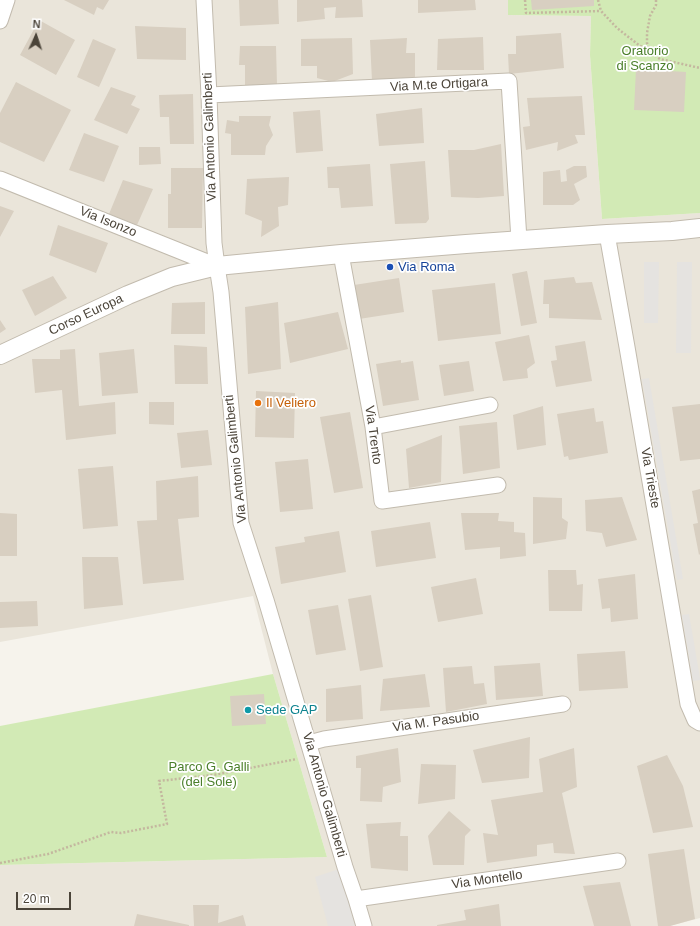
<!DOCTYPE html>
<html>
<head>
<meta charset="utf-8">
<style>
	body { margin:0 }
	#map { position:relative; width:700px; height:926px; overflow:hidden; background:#f6f3ec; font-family:Arial,sans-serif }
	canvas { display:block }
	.north { position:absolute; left:16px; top:16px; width:40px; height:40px; -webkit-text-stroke:3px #fff; paint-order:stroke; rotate:3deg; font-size:11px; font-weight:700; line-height:16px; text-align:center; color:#4b4439 }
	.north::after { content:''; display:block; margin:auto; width:14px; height:18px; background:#4b4439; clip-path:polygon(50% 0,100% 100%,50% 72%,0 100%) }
	.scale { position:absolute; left:16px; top:892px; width:55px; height:18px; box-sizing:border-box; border:2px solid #4b4439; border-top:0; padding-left:5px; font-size:12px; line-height:14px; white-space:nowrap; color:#4b4439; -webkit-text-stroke:3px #fff; paint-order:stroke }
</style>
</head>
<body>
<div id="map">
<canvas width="700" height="926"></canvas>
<div class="north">N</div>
<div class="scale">20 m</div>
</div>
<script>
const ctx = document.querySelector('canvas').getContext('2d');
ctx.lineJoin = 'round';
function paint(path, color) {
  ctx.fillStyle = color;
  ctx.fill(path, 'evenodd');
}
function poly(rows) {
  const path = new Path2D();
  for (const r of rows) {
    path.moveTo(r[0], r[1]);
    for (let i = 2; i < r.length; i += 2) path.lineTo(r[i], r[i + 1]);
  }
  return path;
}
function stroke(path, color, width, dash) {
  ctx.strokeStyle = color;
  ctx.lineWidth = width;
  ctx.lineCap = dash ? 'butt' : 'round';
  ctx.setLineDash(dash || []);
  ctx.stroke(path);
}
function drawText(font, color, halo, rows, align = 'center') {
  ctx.font = font + ' Arial,sans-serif';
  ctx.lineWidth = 3.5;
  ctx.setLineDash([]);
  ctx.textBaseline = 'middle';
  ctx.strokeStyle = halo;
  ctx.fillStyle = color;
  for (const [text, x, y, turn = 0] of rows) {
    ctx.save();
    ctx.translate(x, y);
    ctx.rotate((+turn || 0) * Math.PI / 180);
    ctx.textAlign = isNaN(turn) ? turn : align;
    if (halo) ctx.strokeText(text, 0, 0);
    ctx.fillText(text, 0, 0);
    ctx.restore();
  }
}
paint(poly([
	[0,0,508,0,508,15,591,16,590,55,602,219,700,213,700,918,670,926,0,926,0,865,327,857,273,674,253,596,0,642]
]), '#eae5da');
paint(poly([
	[508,0,700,0,700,213,602,219,590,55,591,16,508,15],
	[273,674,327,857,0,865,0,726]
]), '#d2eab5');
paint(poly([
	[644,262,659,262,658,323,644,323],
	[677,262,692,262,691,353,676,353],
	[649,378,683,579,677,580,642,379],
	[689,614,700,678,700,680,693,681,682,615],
	[345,867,364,926,328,926,315,877]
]), '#e5e3e0');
paint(poly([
	[64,0,109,0,103,10,97,7,94,15],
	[239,0,278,0,279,24,240,26],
	[297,0,362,0,363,17,335,18,336,7,324,8,325,19,297,22],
	[418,0,475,0,476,10,418,13],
	[531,0,594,0,594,6,532,10],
	[39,20,75,40,56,75,20,55],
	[135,26,186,28,186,60,137,59],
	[561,33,564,68,509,74,508,54,516,54,516,36],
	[483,37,484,70,437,70,438,39],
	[352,38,353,74,332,82,317,78,317,66,301,66,301,39],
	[407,38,406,53,415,53,415,80,372,81,370,40],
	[93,39,116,49,99,87,77,77],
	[240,46,276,46,277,85,245,87,245,65,239,65],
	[636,69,686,72,684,112,634,110],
	[16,82,71,110,44,162,0,142,0,113],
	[111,87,136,96,131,105,140,109,127,134,94,120],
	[193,94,194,144,170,144,169,117,160,117,159,95],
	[582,96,585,135,575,135,578,143,557,151,558,142,526,150,523,127,530,126,527,98],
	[422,108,424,143,379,146,376,114],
	[320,110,323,151,296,153,293,112],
	[239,116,271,116,269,125,273,135,266,146,265,155,231,155,231,134,225,133,227,120,239,122],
	[84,133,119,146,104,182,69,170],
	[501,144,504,196,478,198,451,197,448,150,474,150],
	[139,147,160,147,161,164,139,165],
	[425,161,429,219,426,223,395,224,390,164],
	[370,164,373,206,341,208,339,188,328,188,327,167],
	[574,166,586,166,587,177,574,184,580,200,573,205,543,205,543,172,560,170,561,182,567,181,566,170],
	[171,168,203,168,202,228,168,228,168,194,171,194],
	[289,177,288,205,278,207,279,226,261,237,262,221,245,214,247,179],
	[123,180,153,189,137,225,109,214],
	[0,206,14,211,0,237],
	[58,225,108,243,96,273,49,255],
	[527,271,537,323,521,326,512,274],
	[53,276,67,298,35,316,22,290],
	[574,277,576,283,592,282,602,320,549,318,549,304,543,304,544,280],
	[399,278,404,312,359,319,354,285],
	[495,283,501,334,438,341,432,290],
	[205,302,205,334,171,334,172,303],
	[278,302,281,369,248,374,245,307],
	[338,312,348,349,290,363,284,323],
	[0,320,6,329,0,333],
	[529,335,535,363,527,369,528,378,503,381,495,342],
	[585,341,592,381,556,387,551,361,557,360,555,346],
	[174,345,207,347,208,384,175,384],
	[75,349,79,406,115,402,116,434,66,440,62,390,35,393,32,359,60,359,60,350],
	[134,349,138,393,102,396,99,353],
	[401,360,401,363,413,361,419,400,383,406,376,364],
	[469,361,474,391,444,396,439,365],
	[256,391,295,393,294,438,255,437],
	[149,402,174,402,174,425,149,424],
	[700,404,700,459,680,461,672,407],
	[543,406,546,445,517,450,513,415],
	[594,408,596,422,603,421,608,453,569,460,568,456,564,457,557,414],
	[350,412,363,488,334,493,320,417],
	[497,422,500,468,463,474,459,426],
	[208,430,212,465,181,468,177,433],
	[442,435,441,482,409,488,406,449],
	[308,459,313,509,280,512,275,462],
	[113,466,118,526,83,529,78,469],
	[198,476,199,517,178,519,184,580,143,584,137,521,157,520,156,481],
	[700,489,700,554,699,555,693,524,698,523,692,491],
	[533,497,562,498,562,518,568,522,566,539,533,544],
	[622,497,637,540,606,547,602,533,586,531,585,500],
	[0,513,17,514,17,556,0,556],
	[461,513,499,513,498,521,514,522,514,532,525,533,526,556,500,559,500,547,465,550],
	[430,522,436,558,376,567,371,531],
	[339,531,346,572,281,584,275,547,305,542,304,537],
	[82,557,118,557,123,605,84,609],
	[548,570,576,570,577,585,583,584,582,611,549,611],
	[635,574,638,619,611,622,610,608,602,609,598,579],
	[476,578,483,614,438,622,431,587],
	[371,595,383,667,360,671,348,599],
	[37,601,38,626,0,628,0,602],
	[338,605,346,650,316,655,308,610],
	[625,651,628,688,579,691,577,654],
	[540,663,543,696,496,700,494,666],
	[472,666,474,684,484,683,487,704,446,712,443,668],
	[425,674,430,707,380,711,383,679],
	[361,685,363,719,326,722,326,689],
	[264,694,266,724,232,726,230,696],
	[530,737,529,778,482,783,473,750],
	[398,748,401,782,383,787,382,802,360,801,361,768,356,768,356,756],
	[574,748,577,787,562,793,575,854,554,853,553,843,537,845,537,856,487,863,483,833,498,835,491,800,543,792,539,759],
	[667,755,683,786,693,827,653,833,637,766],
	[421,764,456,765,455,799,418,804],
	[449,811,471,830,465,836,464,865,433,865,428,836],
	[401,822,400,836,408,836,408,871,371,868,366,824],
	[684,849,695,919,670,926,658,926,648,854],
	[620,882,631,926,594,926,583,886],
	[499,904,501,926,437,926,437,925,466,920,464,910],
	[193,905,219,905,218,923,243,915,246,926,194,926],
	[137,914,189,925,189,926,134,926]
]), '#d8cfc1');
const minor = poly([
	[204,0,209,95,214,243,217,266,221,292,241,523,266,600,345,867,356,899,364,926],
	[0,21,7,0],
	[209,95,509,81,519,240],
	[0,179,217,266],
	[607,234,627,347,688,704,695,720,700,723],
	[341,254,373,427,382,501,498,485],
	[373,427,490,405],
	[309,743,324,739,563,704],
	[356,899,618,861]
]);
const tertiary = poly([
	[0,355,128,295,172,277,217,266,341,254,466,244,607,234,672,231,700,228]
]);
stroke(minor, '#c2bbae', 17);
stroke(tertiary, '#c2bbae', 20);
stroke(poly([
	[525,0,526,13,601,11],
	[598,0,601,11,617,28,640,46,648,49],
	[656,0,656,5,650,16,647,33,647,43,649,49,653,54,660,59,700,68],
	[0,863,48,854,111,832,121,833,167,824,159,781,213,775,297,759]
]), '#c4b79f', 2.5, [2, 2]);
stroke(minor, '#fff', 15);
stroke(tertiary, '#fff', 18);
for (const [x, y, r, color] of [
	[390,267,4,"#1a4fb4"],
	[258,403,4,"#e8710a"],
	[248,710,4,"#0f9aa8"]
]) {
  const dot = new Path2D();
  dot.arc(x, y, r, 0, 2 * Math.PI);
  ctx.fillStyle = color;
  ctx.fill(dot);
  stroke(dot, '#fff', 1.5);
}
drawText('13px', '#4a7f2a', '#fff', [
	["Oratorio",645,51],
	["di Scanzo",645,66],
	["Parco G. Galli",209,767],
	["(del Sole)",209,782]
]);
drawText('13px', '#4b4439', '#fff', [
	["Via M.te Ortigara",439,85,-3],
	["Via Antonio Galimberti",210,137,-92],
	["Via Isonzo",108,222,22],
	["Corso Europa",86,315,-25],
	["Via Trento",373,435,82],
	["Via Antonio Galimberti",236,459,-96],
	["Via Trieste",650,478,80],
	["Via M. Pasubio",436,722,-8],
	["Via Antonio Galimberti",324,795,74],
	["Via Montello",487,880,-8]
]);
drawText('13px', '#164399', '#fff', [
	["Via Roma",398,267]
], 'left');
drawText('13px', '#c56008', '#fff', [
	["Il Veliero",266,403]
], 'left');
drawText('13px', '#0d838f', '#fff', [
	["Sede GAP",256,710]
], 'left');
</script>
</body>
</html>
